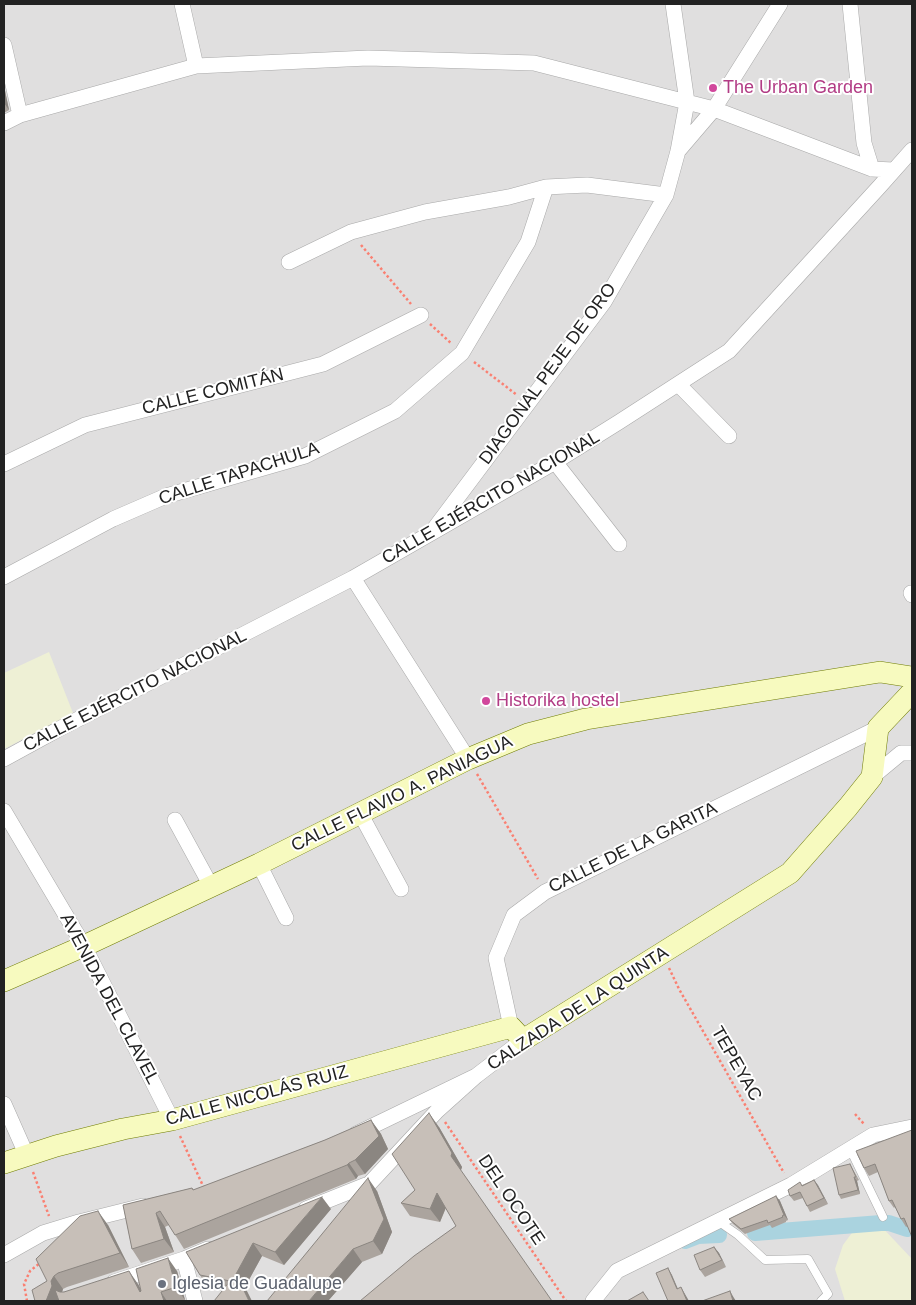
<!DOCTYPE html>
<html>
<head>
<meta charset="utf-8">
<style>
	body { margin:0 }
	#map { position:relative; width:916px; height:1305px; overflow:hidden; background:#f2efe9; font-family:Helvetica,sans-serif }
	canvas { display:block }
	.frame { position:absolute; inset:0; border:5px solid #222; pointer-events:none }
</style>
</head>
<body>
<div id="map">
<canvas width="916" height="1305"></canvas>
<div class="frame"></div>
</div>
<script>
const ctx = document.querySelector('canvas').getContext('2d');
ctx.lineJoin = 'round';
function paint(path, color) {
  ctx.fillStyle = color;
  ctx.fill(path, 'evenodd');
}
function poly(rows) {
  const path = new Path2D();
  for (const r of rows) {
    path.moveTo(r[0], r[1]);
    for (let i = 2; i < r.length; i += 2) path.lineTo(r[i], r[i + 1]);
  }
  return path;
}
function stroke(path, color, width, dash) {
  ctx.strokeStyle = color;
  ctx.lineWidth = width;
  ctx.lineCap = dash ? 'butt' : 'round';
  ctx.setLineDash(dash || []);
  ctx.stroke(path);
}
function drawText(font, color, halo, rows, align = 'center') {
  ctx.font = font + ' Helvetica,sans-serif';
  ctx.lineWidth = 4;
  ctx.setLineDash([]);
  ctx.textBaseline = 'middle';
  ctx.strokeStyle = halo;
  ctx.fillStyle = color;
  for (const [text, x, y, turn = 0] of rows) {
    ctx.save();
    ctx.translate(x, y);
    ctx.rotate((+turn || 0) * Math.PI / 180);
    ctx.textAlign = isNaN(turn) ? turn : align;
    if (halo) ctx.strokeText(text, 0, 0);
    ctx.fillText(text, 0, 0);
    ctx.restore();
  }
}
paint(poly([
	[4,4,912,4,912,1301,4,1301]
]), '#e0dfdf');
paint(poly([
	[49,652,73,713,4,749,4,673],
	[880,1225,912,1259,912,1301,845,1301,835,1269,843,1245,854,1230]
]), '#eef0d5');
stroke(poly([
	[755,1233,881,1223,889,1223,907,1229,912,1227],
	[685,1241,698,1236,719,1235]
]), '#aad3df', 16);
const lane = poly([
	[850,1149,883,1217],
	[718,1221,738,1235,765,1260,808,1259,828,1294,821,1301]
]);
const street = poly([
	[182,4,196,66],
	[850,4,864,143,872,169],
	[4,45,20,115],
	[4,123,20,115,196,66,368,58,534,63,714,109,872,169,893,170],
	[679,150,714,109,780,4],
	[289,262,351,232,425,212,509,197,546,187,587,185,666,195],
	[678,384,729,436],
	[555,462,619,544],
	[4,464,85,425,323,364,421,315],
	[434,529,604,302,666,195,678,151,687,102,673,4],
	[4,577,113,519,166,496,305,456,395,411,462,353,528,242,546,187],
	[353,578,468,759],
	[911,593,912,595],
	[4,759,57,730,353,578,555,462,619,422,729,351,880,186,912,150],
	[872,777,901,753,912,753],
	[4,811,84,946,172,1120],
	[360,813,401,889],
	[175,820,211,886],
	[259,864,286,918],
	[511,1027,496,958,514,915,545,892,878,728],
	[4,1104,27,1156],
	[356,1134,476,1076],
	[357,1197,437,1111,476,1076,523,1040],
	[306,1209,366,1185],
	[4,1255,43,1233,79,1222,143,1206],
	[184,1259,195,1301],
	[114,1282,184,1259,208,1249],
	[593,1301,617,1271,791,1185,873,1135,912,1127]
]);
const secondary = poly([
	[4,981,84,946,259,864,468,759,528,734,586,719,880,672,912,677],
	[4,1163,56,1146,123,1129,172,1120,511,1027,523,1040,790,873,848,807,872,777,878,728,912,692]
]);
stroke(lane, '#a9a9a9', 9);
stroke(street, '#a9a9a9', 16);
stroke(secondary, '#707d05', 22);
stroke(poly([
	[361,245,411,304],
	[430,324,452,344],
	[474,362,517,395],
	[477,774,538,879],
	[669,968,679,989,784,1173],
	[855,1114,864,1124],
	[445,1122,566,1301],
	[180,1136,204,1188],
	[33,1172,49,1216],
	[27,1301,24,1284,30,1271,40,1263]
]), '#fa8072', 2.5, [2.5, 2.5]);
stroke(lane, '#fff', 8);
stroke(street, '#fff', 15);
stroke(secondary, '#f7fabf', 21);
paint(poly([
	[4,86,9,110,4,113],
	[371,1120,381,1134,388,1149,365,1174,358,1176,356,1179,184,1249,169,1225,165,1227,174,1252,141,1263,132,1249,123,1205,192,1188,194,1190,325,1140],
	[439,1127,462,1167,461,1170,456,1226,446,1208,440,1222,410,1216,401,1203,415,1190],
	[912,1130,908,1226,906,1227,901,1219,895,1207,894,1208,889,1201,878,1172,869,1176,864,1168],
	[850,1164,859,1180,857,1181,860,1194,841,1199,839,1195],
	[814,1180,828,1204,810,1212,803,1198,794,1201,790,1196,802,1185],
	[377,1191,392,1232,382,1254,362,1262,328,1301],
	[776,1196,780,1201,788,1220,786,1221,786,1222,772,1228,770,1225,745,1234,733,1224,729,1219],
	[331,1209,284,1265,262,1256,245,1287,222,1291,208,1288,200,1275,186,1252],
	[108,1225,129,1267,67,1287,63,1289,62,1292,138,1284,140,1288,177,1271,185,1300,181,1301,35,1301,47,1281],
	[714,1247,719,1253,726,1267,705,1277,700,1270]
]), '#aba49e');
paint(poly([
	[4,86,9,110,4,103],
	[429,1113,439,1127,462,1167,461,1170,451,1156],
	[371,1120,381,1134,388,1149,365,1174,355,1160],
	[349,1163,358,1176,356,1179,347,1165],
	[854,1177,857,1181,860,1194,858,1190],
	[368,1178,377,1191,392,1232,382,1254,373,1241],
	[814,1180,818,1185,828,1204,824,1198],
	[437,1193,446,1207,440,1222,430,1209],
	[776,1196,780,1201,788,1220,784,1215],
	[322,1197,331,1209,284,1265,275,1252],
	[98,1211,108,1225,129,1267,120,1253],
	[156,1213,165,1227,174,1252,164,1239],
	[253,1243,262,1256,245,1287,252,1301,249,1301,236,1274],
	[714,1247,719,1253,726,1267,722,1260],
	[353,1249,362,1262,328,1301,309,1301],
	[168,1258,177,1271,185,1300,176,1287],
	[668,1268,672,1275,681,1296,677,1289],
	[129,1271,138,1284,147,1301,140,1292],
	[54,1276,63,1289,61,1295,60,1301,46,1301,51,1281],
	[681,1287,689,1301,687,1301],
	[730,1291,734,1298,736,1301,733,1301],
	[161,1292,167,1301,164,1301]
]), '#8b8681');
const building = poly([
	[429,1113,452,1153,451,1156,552,1301,360,1301,414,1256,456,1226,437,1193,430,1209,401,1203,415,1190,392,1154,429,1113],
	[371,1120,379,1136,355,1160,349,1163,347,1165,175,1235,160,1211,156,1213,164,1239,132,1249,123,1205,192,1188,193,1190,325,1140,371,1120],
	[912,1130,912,1237,904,1218,901,1219,892,1200,889,1201,875,1164,864,1168,856,1151,912,1130],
	[850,1164,856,1177,854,1177,858,1190,839,1195,833,1168,850,1164],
	[368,1178,384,1219,373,1241,353,1249,309,1301,267,1301,368,1178],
	[814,1180,824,1198,807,1206,800,1192,790,1196,788,1190,800,1182,802,1186,814,1180],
	[776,1196,784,1215,782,1216,783,1217,768,1223,767,1220,741,1229,729,1219,776,1196],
	[322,1197,275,1252,253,1243,236,1274,249,1301,214,1301,230,1281,200,1275,186,1252,322,1197],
	[98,1211,120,1253,58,1273,54,1276,51,1281,52,1286,46,1301,35,1301,32,1290,47,1281,36,1259,80,1216,98,1211],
	[714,1247,722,1260,700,1270,694,1255,714,1247],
	[168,1258,176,1287,161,1292,164,1301,59,1301,55,1290,60,1292,64,1292,129,1271,140,1292,141,1291,136,1269,168,1258],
	[668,1268,677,1289,681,1287,687,1301,668,1301,656,1273,668,1268],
	[730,1291,733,1301,702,1301,730,1291],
	[643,1292,649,1301,627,1301,643,1292]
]);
paint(building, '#c7bfb8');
stroke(building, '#8b8681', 1);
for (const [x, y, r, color] of [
	[713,88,5,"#d1479c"],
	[486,701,5,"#d1479c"],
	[162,1284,5,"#6b7280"]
]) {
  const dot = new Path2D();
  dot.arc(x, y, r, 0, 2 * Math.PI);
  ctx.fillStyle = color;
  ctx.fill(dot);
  stroke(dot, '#fff', 2);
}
drawText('18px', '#b23c85', '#fff', [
	["The Urban Garden",723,88],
	["Historika hostel",496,701]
], 'left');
drawText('18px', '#222', '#fff', [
	["DIAGONAL PEJE DE ORO",548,374,-54],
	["CALLE COMITÁN",213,392,-14],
	["CALLE TAPACHULA",239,474,-18],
	["CALLE EJÉRCITO NACIONAL",491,498,-30],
	["CALLE EJÉRCITO NACIONAL",135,691,-27],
	["CALLE FLAVIO A. PANIAGUA",402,794,-26],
	["CALLE DE LA GARITA",633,848,-26],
	["AVENIDA DEL CLAVEL",109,999,62],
	["CALZADA DE LA QUINTA",578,1009,-33],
	["TEPEYAC",736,1064,60],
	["CALLE NICOLÁS RUIZ",257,1096,-15],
	["DEL OCOTE",511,1200,56]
]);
drawText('18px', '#5b616d', '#fff', [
	["Iglesia de Guadalupe",172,1284]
], 'left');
</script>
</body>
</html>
